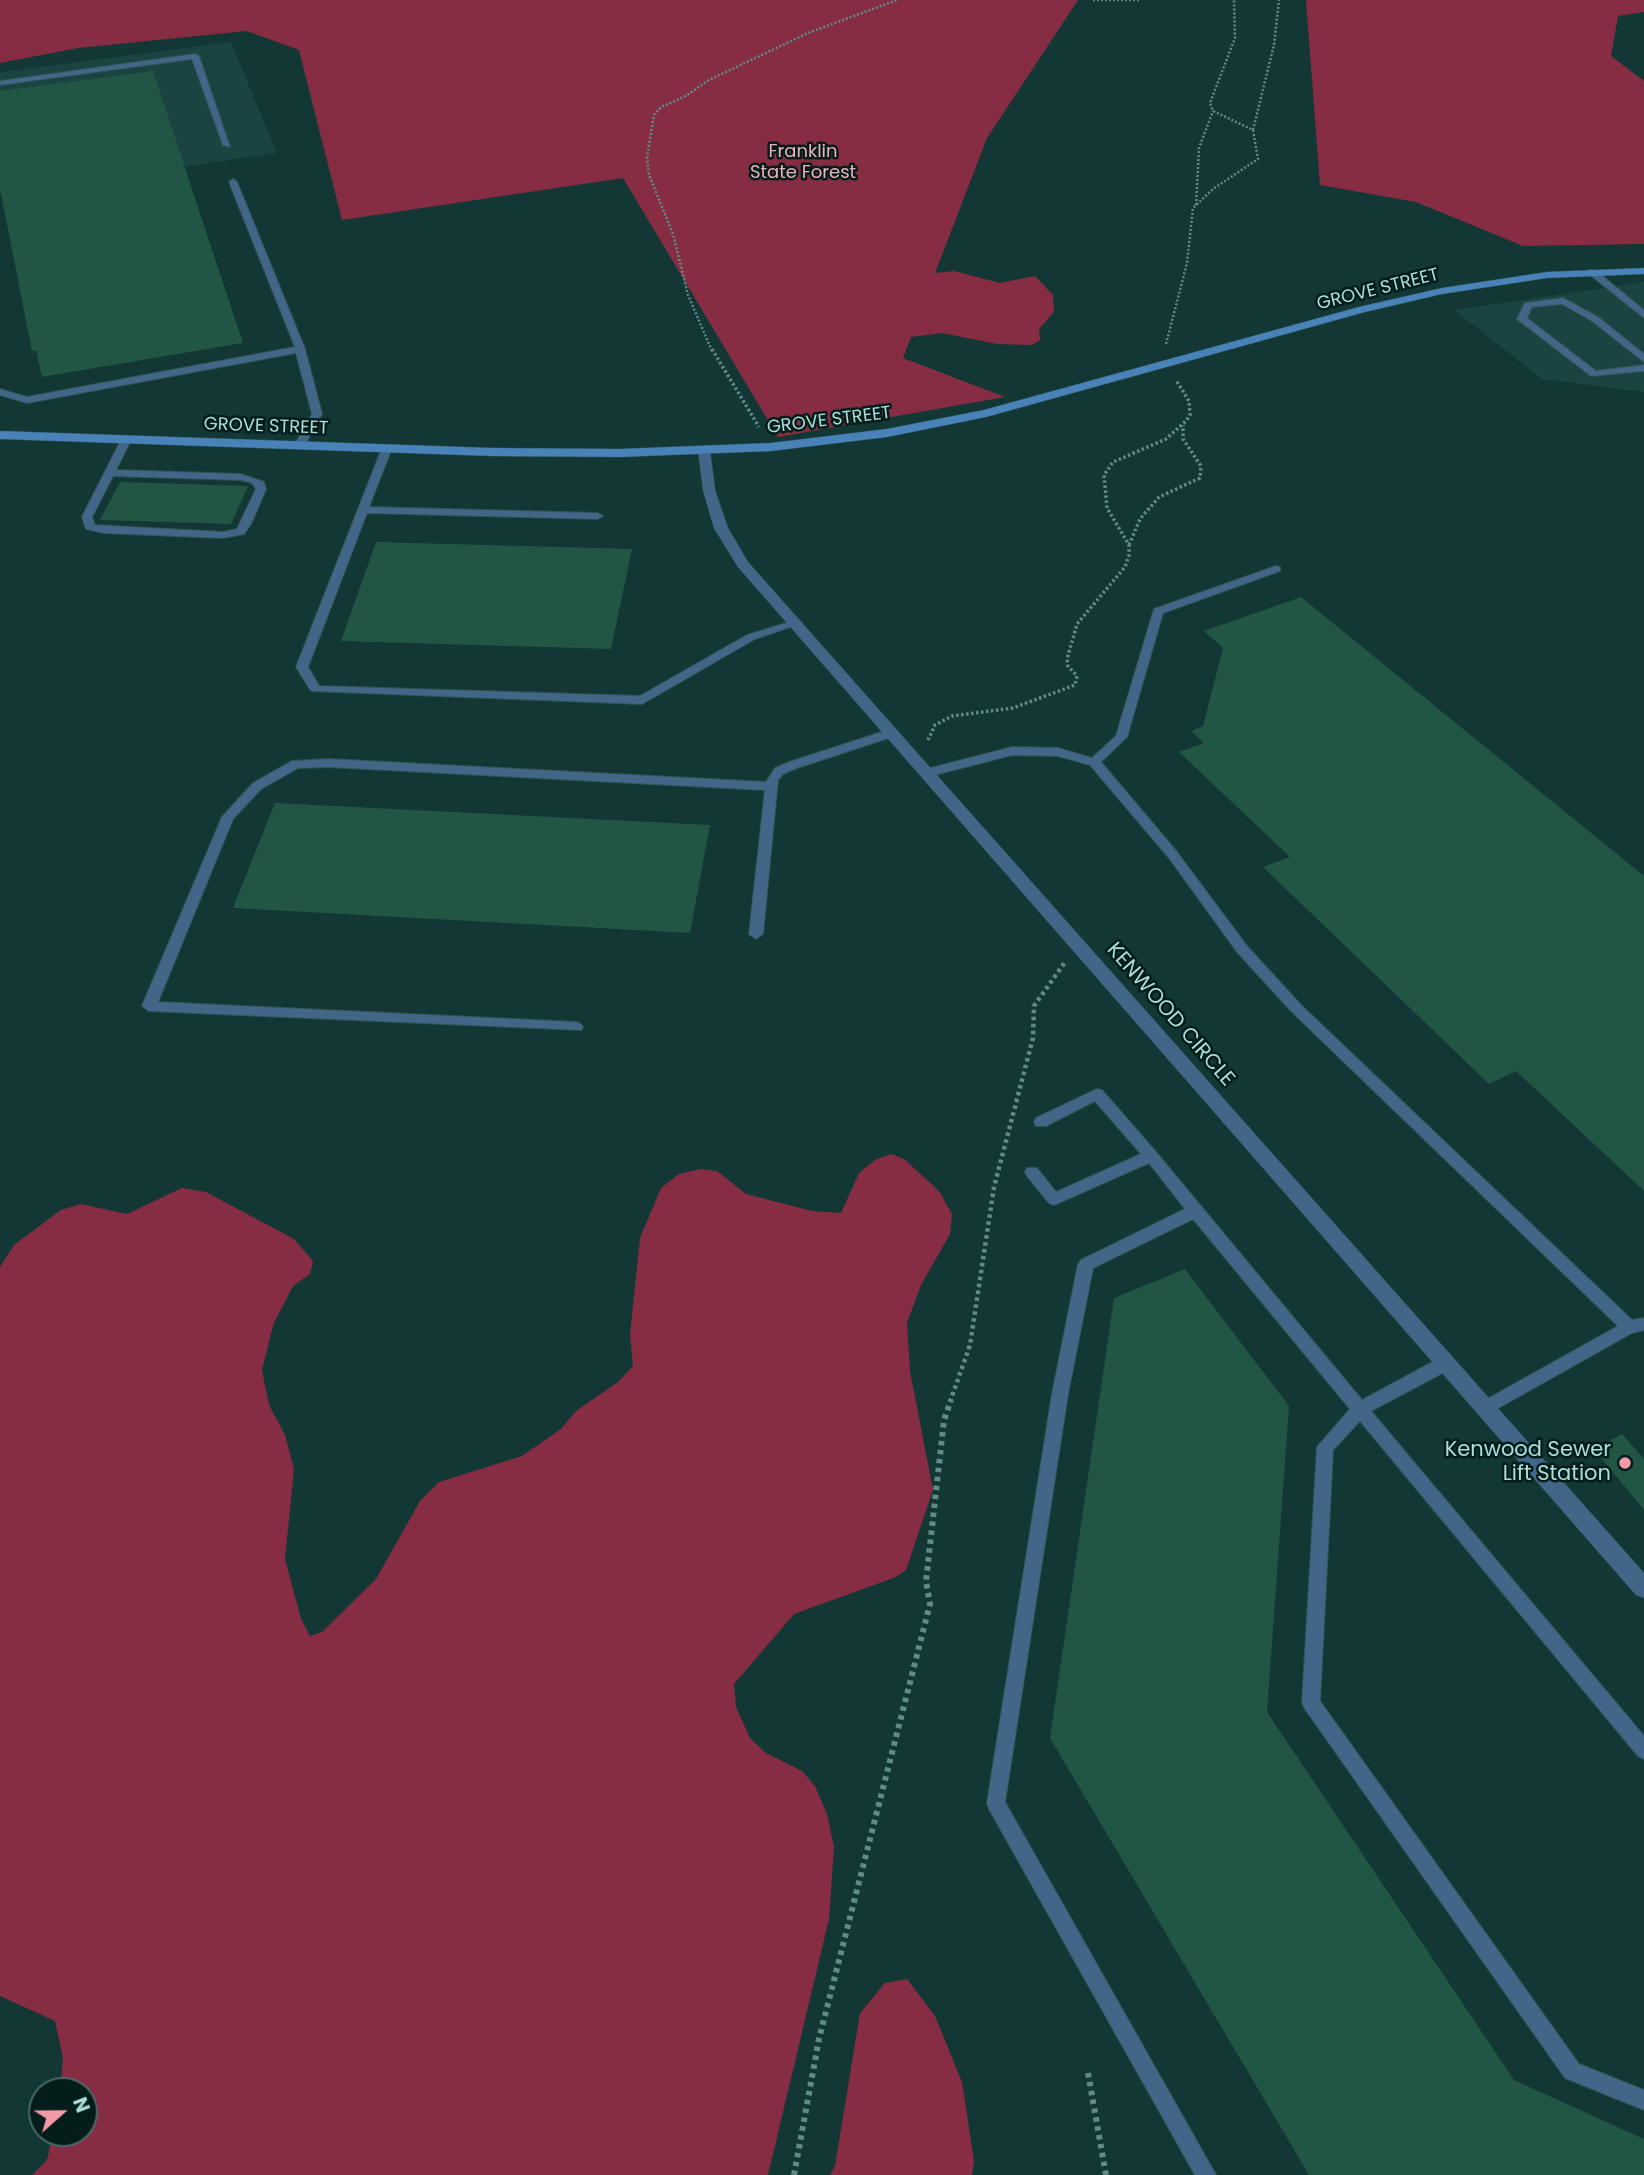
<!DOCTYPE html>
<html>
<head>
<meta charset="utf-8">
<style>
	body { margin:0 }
	#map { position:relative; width:1644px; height:2175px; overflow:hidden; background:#123734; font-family:Poppins,sans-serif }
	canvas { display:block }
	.north { position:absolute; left:28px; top:2077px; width:70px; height:70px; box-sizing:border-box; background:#041d1b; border:2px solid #476a67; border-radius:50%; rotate:69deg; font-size:19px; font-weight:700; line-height:28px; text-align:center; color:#abded9 }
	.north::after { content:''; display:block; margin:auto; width:24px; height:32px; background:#f39aa9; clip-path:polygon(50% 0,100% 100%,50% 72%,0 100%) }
</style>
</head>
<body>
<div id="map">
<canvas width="1644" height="2175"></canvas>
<div class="north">N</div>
</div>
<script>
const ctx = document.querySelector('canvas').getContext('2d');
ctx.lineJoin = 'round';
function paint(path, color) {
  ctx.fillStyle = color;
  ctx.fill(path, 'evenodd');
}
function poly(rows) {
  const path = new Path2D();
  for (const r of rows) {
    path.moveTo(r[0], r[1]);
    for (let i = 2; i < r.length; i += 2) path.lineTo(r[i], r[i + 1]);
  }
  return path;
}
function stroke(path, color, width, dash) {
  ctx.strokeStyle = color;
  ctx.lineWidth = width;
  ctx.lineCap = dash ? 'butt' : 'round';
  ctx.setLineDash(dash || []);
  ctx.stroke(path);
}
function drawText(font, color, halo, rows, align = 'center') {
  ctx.font = font + ' Poppins,sans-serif';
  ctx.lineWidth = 5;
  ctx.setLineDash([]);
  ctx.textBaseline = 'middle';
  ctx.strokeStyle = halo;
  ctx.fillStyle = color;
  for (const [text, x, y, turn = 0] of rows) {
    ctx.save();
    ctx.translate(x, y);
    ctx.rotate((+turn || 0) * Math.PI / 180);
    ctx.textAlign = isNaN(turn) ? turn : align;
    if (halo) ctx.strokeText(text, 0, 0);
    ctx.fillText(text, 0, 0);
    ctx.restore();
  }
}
paint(poly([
	[231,42,277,153,0,194,0,72],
	[1644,282,1644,392,1542,379,1454,310]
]), '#1a4441');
paint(poly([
	[0,0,1078,0,987,138,935,273,954,271,1000,283,1035,276,1053,295,1054,312,1039,329,1040,340,1032,345,997,344,942,333,911,337,903,358,1005,397,778,437,623,178,342,220,299,50,247,31,78,48,0,63],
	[1306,0,1644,0,1644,12,1618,16,1611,56,1644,81,1644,244,1523,246,1416,202,1320,185],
	[891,1154,904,1159,939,1191,952,1214,950,1234,921,1285,907,1323,910,1371,933,1490,906,1570,896,1577,794,1614,734,1684,736,1707,750,1738,766,1753,802,1771,815,1786,827,1814,834,1847,829,1919,768,2175,32,2175,47,2160,53,2133,84,2133,84,2091,60,2091,63,2058,55,2021,0,1996,0,1267,14,1245,61,1210,81,1204,127,1214,182,1188,206,1192,294,1239,313,1261,310,1274,293,1286,273,1325,262,1370,269,1405,285,1435,294,1469,285,1559,301,1619,310,1636,322,1632,376,1579,420,1501,439,1482,522,1456,561,1429,576,1411,618,1382,633,1366,630,1334,640,1238,661,1188,679,1174,701,1169,717,1171,746,1194,812,1211,841,1213,859,1173,875,1160],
	[907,1979,935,2016,962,2082,974,2161,972,2175,830,2175,835,2166,860,2013,885,1983]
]), '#872d43');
paint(poly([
	[153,71,243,343,42,377,36,350,32,351,0,189,0,91],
	[120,482,248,486,231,524,100,520],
	[376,542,632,549,611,649,341,641],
	[1301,597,1644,876,1644,1191,1516,1071,1489,1084,1263,867,1290,857,1179,752,1204,743,1191,731,1203,726,1223,648,1204,631],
	[275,803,710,825,690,933,233,908],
	[1185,1269,1289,1406,1267,1712,1514,2080,1644,2139,1644,2175,1309,2175,1050,1738,1114,1298],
	[1622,1434,1644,1459,1644,1510,1594,1449]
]), '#215645');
const lane = poly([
	[195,54,199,56,230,147,223,145,192,59,0,85,0,81,195,54],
	[233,179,237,182,305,349,322,414,303,448,294,446,312,414,296,353,27,403,0,395,0,389,27,397,295,347,229,182,233,179],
	[1589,270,1595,270,1644,310,1644,318,1589,274,1589,270],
	[1563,298,1598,317,1644,354,1644,362,1592,321,1562,304,1532,307,1527,318,1596,371,1644,365,1644,371,1591,376,1517,319,1525,303,1563,298],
	[126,437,131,440,116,470,241,474,264,482,266,489,251,524,244,534,223,538,104,533,86,529,82,517,121,440,126,437],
	[113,476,241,480,252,483,256,489,237,529,223,532,95,525,92,517,113,476],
	[387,445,392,448,369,507,598,513,603,516,598,519,367,513,308,667,319,686,640,696,747,635,796,620,802,623,755,639,642,704,311,691,296,667,382,448,387,445],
	[1276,566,1280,567,1280,571,1163,613,1127,737,1101,762,1177,852,1247,946,1301,1005,1632,1320,1644,1318,1644,1330,1632,1333,1486,1415,1480,1413,1478,1408,1480,1403,1618,1326,1291,1011,1237,952,1169,858,1090,765,1058,756,1012,755,927,777,921,773,923,770,1012,747,1058,748,1092,758,1116,736,1154,609,1276,566],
	[891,729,897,733,895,736,797,768,783,774,778,780,763,934,756,939,749,934,765,790,329,767,298,768,261,789,233,819,158,1002,576,1022,581,1024,583,1027,581,1030,149,1011,142,1006,222,817,253,783,292,761,329,759,766,782,775,768,789,762,891,729],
	[1097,1089,1102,1090,1156,1152,1362,1400,1440,1358,1446,1356,1452,1358,1454,1363,1452,1368,1371,1411,1644,1736,1644,1759,1638,1756,1360,1421,1333,1450,1320,1701,1579,2064,1644,2090,1644,2110,1565,2078,1305,1709,1302,1703,1317,1447,1350,1409,1193,1219,1093,1268,1068,1394,1005,1802,1216,2175,1195,2175,989,1809,987,1803,1052,1394,1078,1264,1081,1260,1185,1209,1149,1163,1054,1205,1049,1203,1027,1176,1025,1172,1027,1168,1037,1168,1056,1192,1141,1154,1095,1101,1046,1126,1036,1126,1034,1122,1036,1118,1097,1089]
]);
const street = poly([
	[704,446,710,450,715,490,728,528,748,562,1644,1573,1644,1598,1636,1595,738,567,714,528,703,490,698,450,704,446]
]);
const secondary = poly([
	[1644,268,1644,274,1547,278,1442,294,1365,312,986,417,887,437,771,451,620,457,492,456,0,439,0,431,492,448,620,449,771,443,887,429,984,410,1359,307,1442,288,1547,272,1644,268]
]);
stroke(lane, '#2e5552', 2);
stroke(street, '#2e5552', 1);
stroke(secondary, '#2e5552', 1);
stroke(poly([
	[1093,0,1139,0],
	[1253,130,1274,45,1279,0],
	[1196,205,1199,148,1213,111],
	[1166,344,1187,263,1193,208,1213,189,1258,159,1253,130,1213,111,1210,103,1235,38,1234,0],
	[712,351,688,295,673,234,649,175,647,157,654,115,661,107,684,97,709,80,808,33,897,0]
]), '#608c88', 2.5, [2, 2]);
stroke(poly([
	[712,349,759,427],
	[1129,545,1140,519,1159,497,1200,478,1201,466,1183,439,1183,425],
	[928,740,935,725,952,716,1013,708,1075,685,1077,676,1068,666,1067,659,1077,624,1125,567,1129,555,1129,545,1107,508,1104,475,1113,462,1166,439,1186,421,1190,415,1189,401,1176,380]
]), '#608c88', 3.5, [2.5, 2.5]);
stroke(poly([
	[950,1402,970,1345,994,1187,1033,1038,1034,1006,1065,962]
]), '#608c88', 4.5, [3.5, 3.5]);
stroke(poly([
	[1088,2073,1106,2175],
	[794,2175,819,2039,930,1604,926,1581,944,1420,951,1400]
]), '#608c88', 6, [4.5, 4.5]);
paint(lane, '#426688');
paint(street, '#426688');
paint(secondary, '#4882b9');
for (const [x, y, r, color] of [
	[1625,1463,7,"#f39aa9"]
]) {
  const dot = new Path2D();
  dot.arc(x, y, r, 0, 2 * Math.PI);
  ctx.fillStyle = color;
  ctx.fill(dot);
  stroke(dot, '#041d1b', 2.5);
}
drawText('18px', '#eeb0b9', '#041d1b', [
	["Franklin",803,152],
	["State Forest",803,173]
]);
drawText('18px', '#abded9', '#041d1b', [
	["GROVE STREET",1378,290,-14],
	["GROVE STREET",829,421,-7],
	["GROVE STREET",266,427,2]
]);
drawText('21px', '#abded9', '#041d1b', [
	["KENWOOD CIRCLE",1170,1015,49]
]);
drawText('21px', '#abded9', '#041d1b', [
	["Kenwood Sewer",1611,1451],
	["Lift Station",1611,1475]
], 'right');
</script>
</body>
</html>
